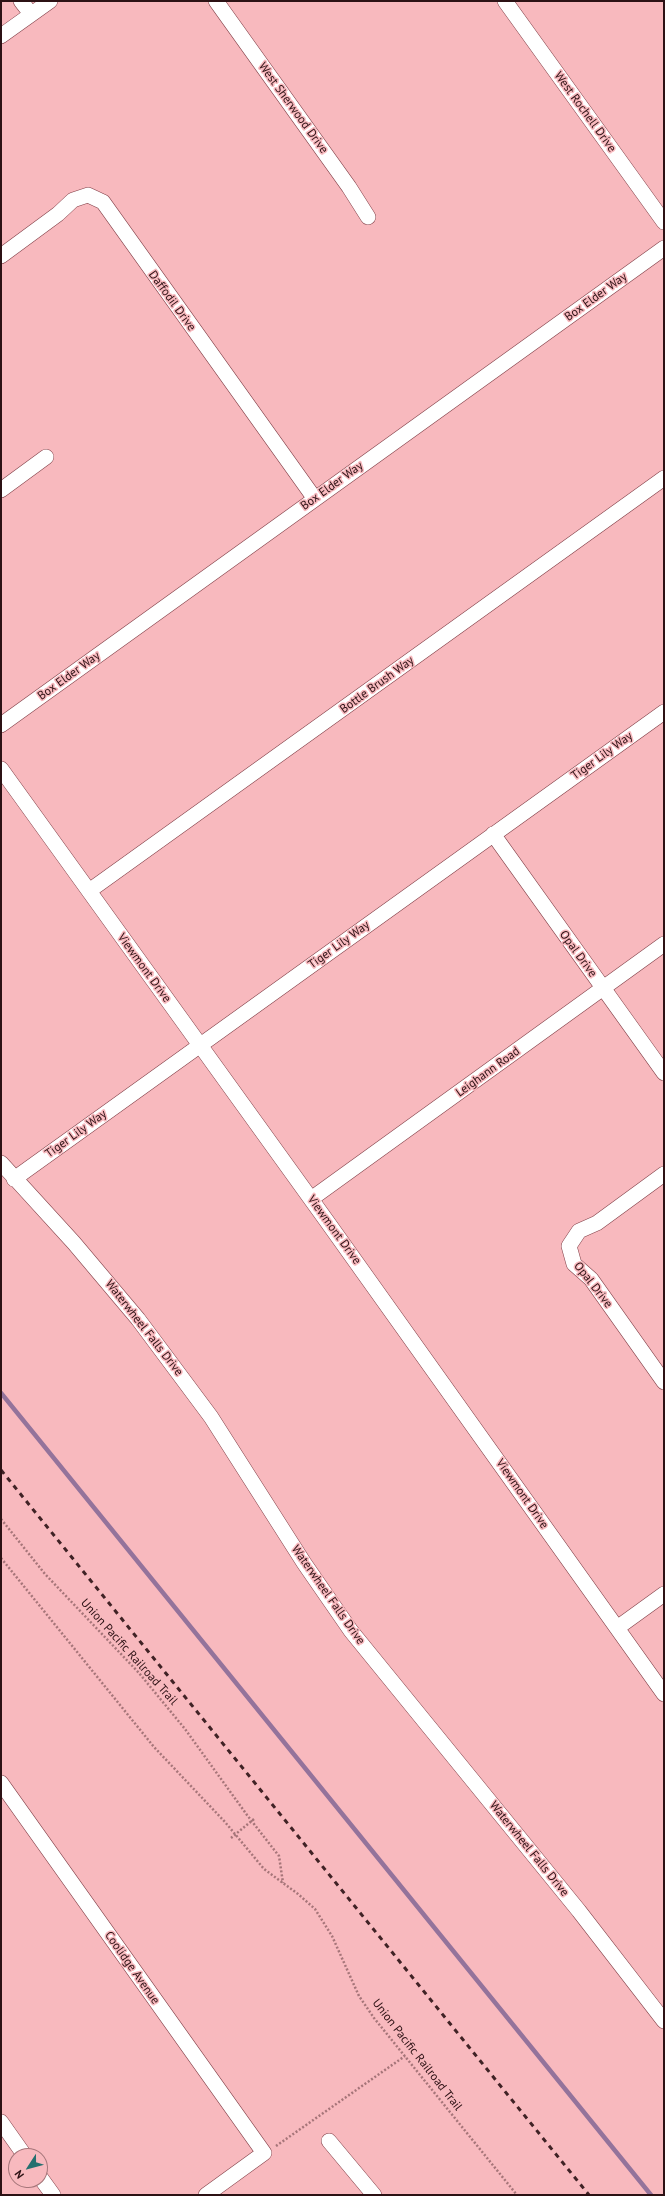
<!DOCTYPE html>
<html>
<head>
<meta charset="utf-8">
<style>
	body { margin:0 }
	#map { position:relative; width:665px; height:2196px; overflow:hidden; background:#f8b9be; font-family:"PT Sans",sans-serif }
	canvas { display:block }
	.frame { position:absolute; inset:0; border:2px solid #2c1114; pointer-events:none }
	.north { position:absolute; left:8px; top:2148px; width:40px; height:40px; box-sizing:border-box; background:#f8b9be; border:1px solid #a6767a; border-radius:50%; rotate:234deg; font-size:11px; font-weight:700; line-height:16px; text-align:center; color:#2c1114 }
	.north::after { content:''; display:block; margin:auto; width:14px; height:18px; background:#25706f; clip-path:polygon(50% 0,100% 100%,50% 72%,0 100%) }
</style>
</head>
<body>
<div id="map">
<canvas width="665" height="2196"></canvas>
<div class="frame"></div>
<div class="north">N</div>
</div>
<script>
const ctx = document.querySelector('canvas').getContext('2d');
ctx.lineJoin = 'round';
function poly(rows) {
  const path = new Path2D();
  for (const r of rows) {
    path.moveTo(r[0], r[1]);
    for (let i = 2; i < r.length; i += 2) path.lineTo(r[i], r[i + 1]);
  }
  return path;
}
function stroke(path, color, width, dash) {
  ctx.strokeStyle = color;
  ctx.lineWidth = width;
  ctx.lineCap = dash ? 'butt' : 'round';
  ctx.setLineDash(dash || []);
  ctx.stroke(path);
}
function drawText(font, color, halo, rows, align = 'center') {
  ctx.font = font + ' "PT Sans",sans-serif';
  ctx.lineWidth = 3;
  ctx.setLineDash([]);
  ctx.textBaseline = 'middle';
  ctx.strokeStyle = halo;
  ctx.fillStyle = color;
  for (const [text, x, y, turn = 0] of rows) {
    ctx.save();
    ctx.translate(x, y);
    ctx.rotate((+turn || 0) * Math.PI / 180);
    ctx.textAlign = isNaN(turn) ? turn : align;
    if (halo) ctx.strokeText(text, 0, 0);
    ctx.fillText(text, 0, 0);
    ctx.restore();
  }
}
stroke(poly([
	[1,1393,651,2195]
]), '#94739b', 4.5);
const minor = poly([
	[21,1,31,14],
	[216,1,349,187,368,217],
	[505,1,664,222],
	[1,36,50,1],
	[1,256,58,214,73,200,88,195,103,202,315,499],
	[1,490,46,457],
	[1,725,664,248],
	[1,769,326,1220,664,1694],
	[493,834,664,1073],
	[89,891,664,478],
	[1,1163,74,1243,138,1319,211,1417,304,1563,351,1631,579,1911,664,2021],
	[664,1174,597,1223,579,1231,569,1246,574,1264,591,1279,664,1382],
	[14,1179,664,712],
	[311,1199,664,944],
	[617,1628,664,1594],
	[1,1783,264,2153,206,2195],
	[1,2122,25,2156],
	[329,2141,374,2195],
	[40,2177,53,2195]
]);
stroke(minor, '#834149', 16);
stroke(poly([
	[1,1519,45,1574,139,1673,185,1729,247,1815,279,1856,283,1883],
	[1,1558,154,1747,225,1822,264,1869,298,1894,315,1909,332,1936,359,1996,374,2018,517,2195],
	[231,1838,254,1819],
	[276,2146,405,2056]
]), '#a67579', 2.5, [2, 2]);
stroke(minor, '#fff', 15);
stroke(poly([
	[1,1470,589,2195]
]), '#402225', 3, [5, 5]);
drawText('12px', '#2c1114', '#f8b9be', [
	["West Sherwood Drive",293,108,54],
	["West Rochell Drive",585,112,54],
	["Box Elder Way",596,297,-36],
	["Daffodil Drive",172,301,54],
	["Box Elder Way",332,486,-36],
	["Box Elder Way",69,676,-36],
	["Bottle Brush Way",377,685,-36],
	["Tiger Lily Way",602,756,-36],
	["Tiger Lily Way",339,945,-36],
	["Opal Drive",578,954,54],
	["Viewmont Drive",144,968,54],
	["Leighann Road",488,1072,-36],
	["Tiger Lily Way",76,1134,-36],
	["Viewmont Drive",334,1230,54],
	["Opal Drive",593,1285,52],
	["Waterwheel Falls Drive",144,1328,52],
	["Viewmont Drive",522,1494,55],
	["Waterwheel Falls Drive",328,1595,55],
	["Union Pacific Railroad Trail",129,1652,48],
	["Waterwheel Falls Drive",529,1849,51],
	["Coolidge Avenue",132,1968,55],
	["Union Pacific Railroad Trail",417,2055,52]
]);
</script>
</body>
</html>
